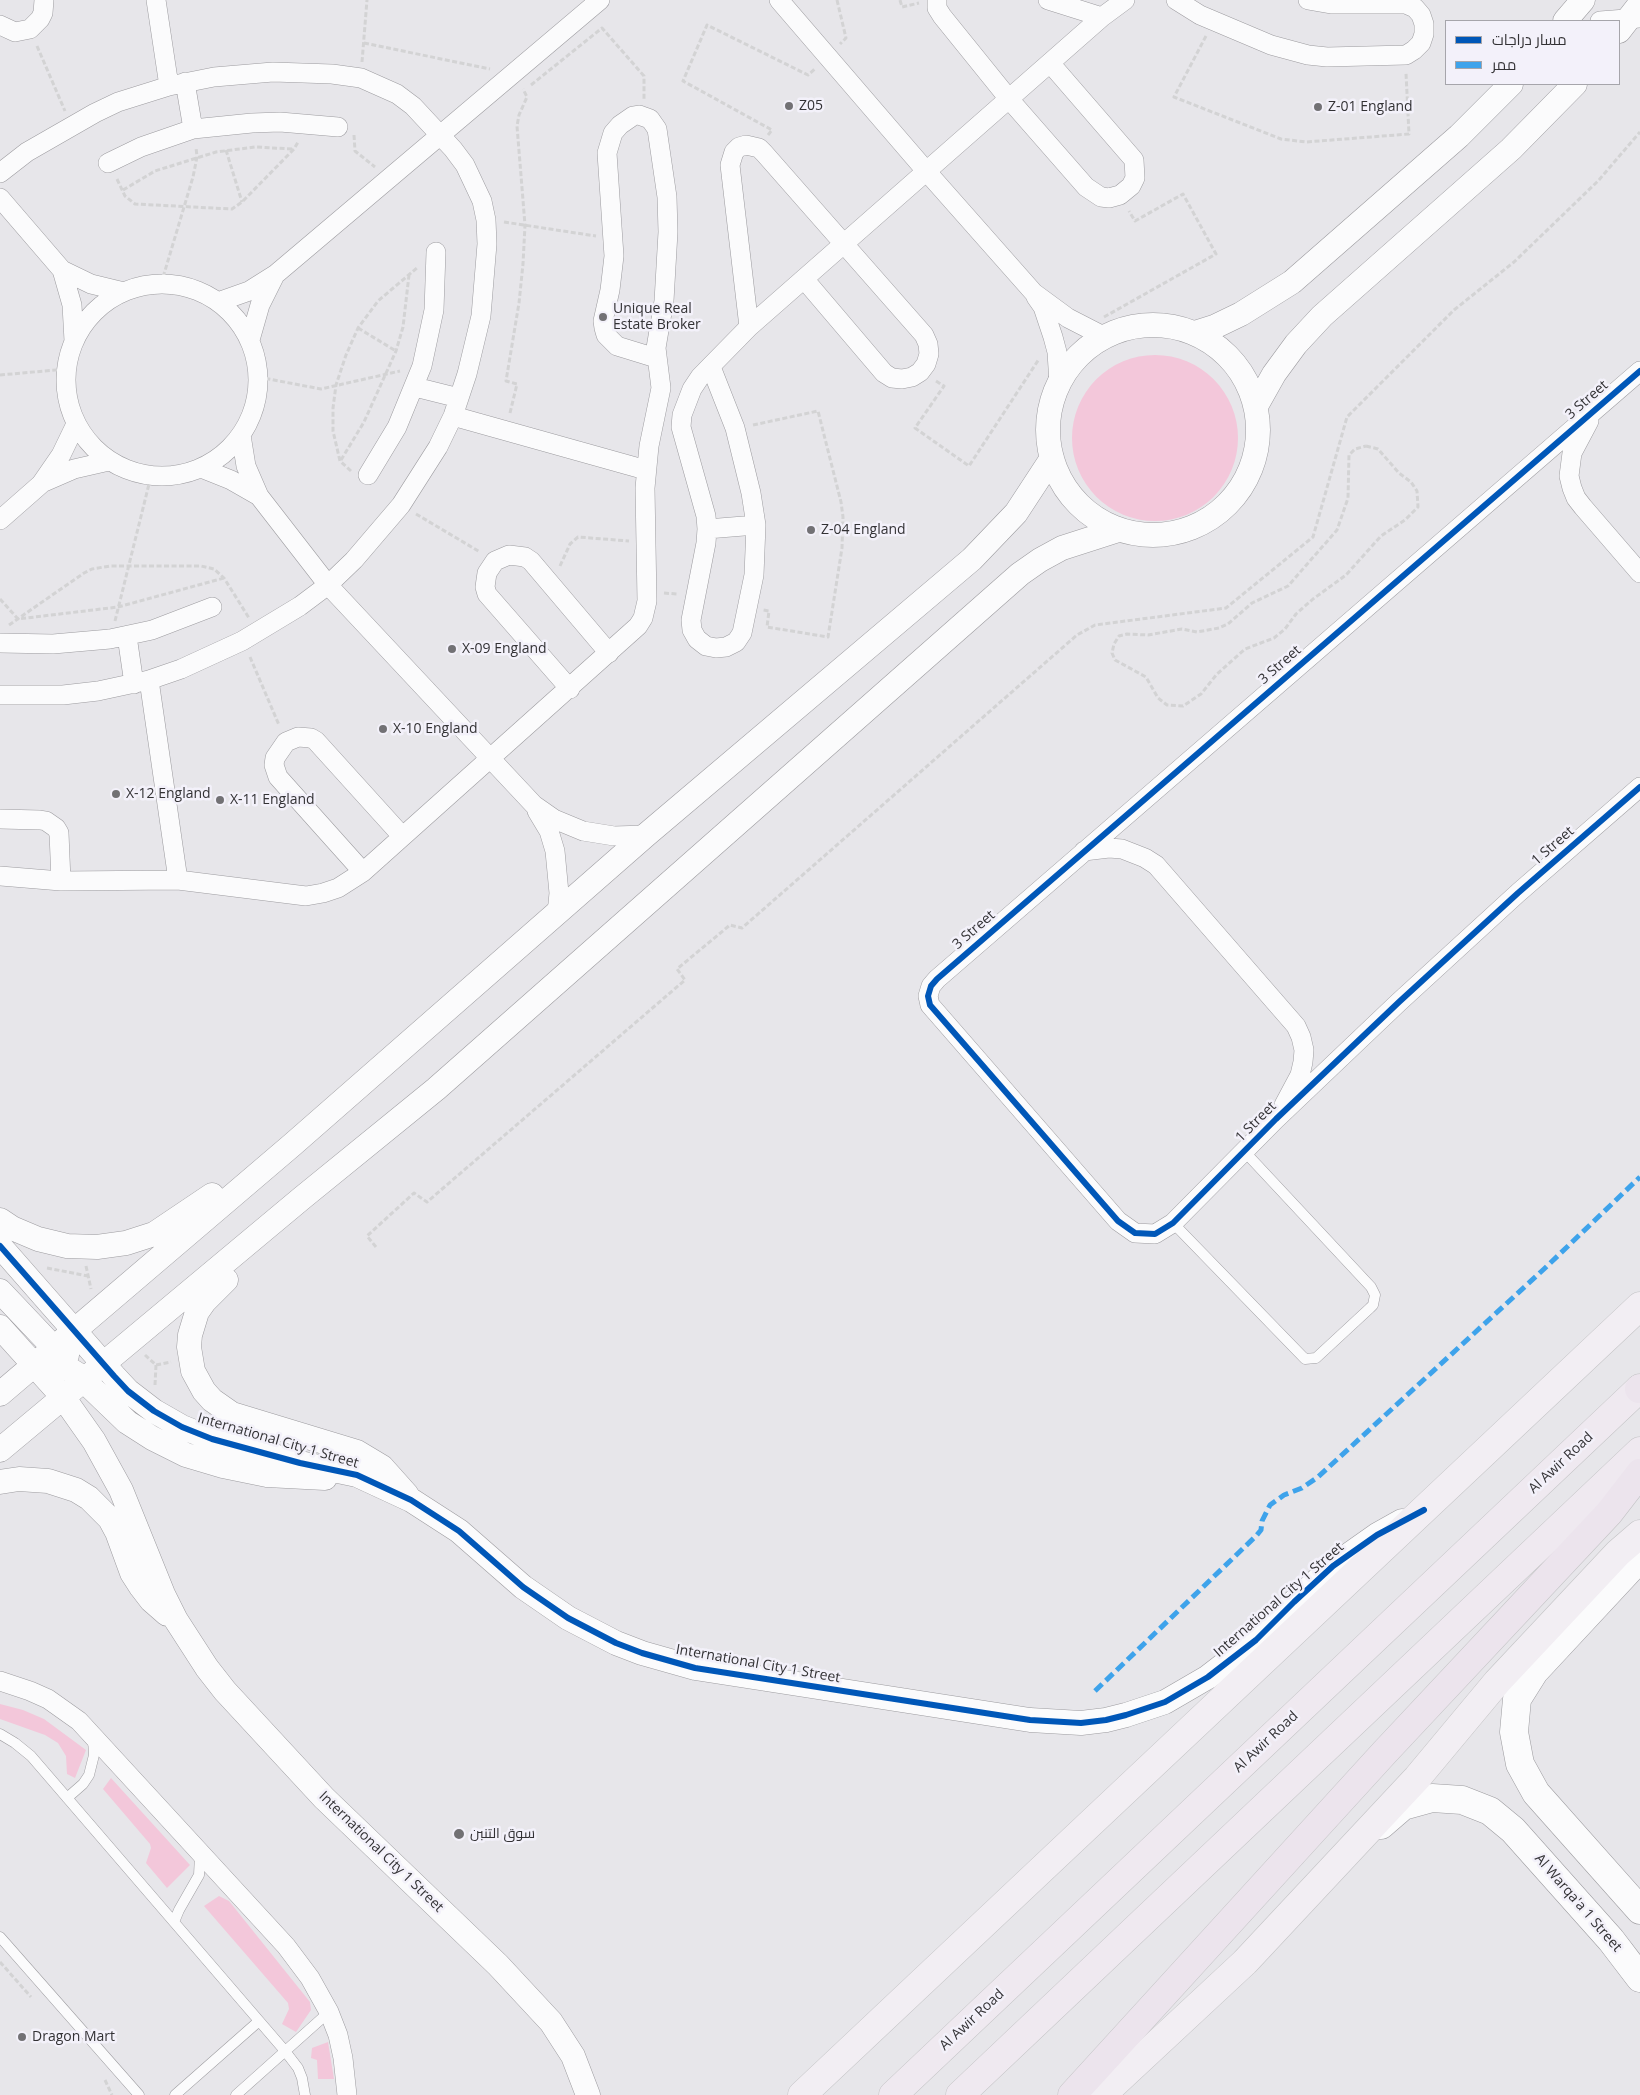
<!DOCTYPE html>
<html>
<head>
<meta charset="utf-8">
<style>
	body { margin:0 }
	#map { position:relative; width:1640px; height:2095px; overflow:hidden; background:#e7e6ea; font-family:"Open Sans",Cairo,sans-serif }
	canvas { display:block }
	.legend { position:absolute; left:1445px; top:20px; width:175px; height:65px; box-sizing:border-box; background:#f3f1fa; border:1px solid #a6a5ab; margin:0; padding:6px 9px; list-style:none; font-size:15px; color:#333235 }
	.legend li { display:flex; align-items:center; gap:10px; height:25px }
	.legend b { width:25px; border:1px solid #a6a5ab }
</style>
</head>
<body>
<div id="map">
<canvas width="1640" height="2095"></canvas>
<ul class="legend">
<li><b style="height:6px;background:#0057b8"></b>مسار دراجات</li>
<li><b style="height:6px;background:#3ea3eb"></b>ممر</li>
</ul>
</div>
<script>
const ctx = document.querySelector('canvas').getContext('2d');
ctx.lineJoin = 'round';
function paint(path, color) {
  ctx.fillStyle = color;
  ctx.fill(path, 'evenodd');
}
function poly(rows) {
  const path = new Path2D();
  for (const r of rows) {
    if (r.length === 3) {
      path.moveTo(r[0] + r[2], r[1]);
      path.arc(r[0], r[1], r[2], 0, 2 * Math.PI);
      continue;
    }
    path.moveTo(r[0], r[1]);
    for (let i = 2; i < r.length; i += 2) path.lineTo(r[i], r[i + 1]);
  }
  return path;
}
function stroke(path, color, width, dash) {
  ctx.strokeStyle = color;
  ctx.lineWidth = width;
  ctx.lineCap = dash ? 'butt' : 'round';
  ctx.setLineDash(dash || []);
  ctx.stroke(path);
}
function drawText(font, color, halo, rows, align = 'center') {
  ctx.font = font + ' "Open Sans",Cairo,sans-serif';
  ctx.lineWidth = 5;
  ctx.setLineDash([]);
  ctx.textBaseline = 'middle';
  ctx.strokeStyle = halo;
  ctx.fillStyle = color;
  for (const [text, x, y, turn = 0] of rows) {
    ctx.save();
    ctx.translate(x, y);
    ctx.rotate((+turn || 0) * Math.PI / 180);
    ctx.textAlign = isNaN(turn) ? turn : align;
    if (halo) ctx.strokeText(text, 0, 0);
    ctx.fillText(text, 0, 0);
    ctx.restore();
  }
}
paint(poly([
	[1155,438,83],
	[0,1704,23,1710,44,1719,86,1750,75,1778,67,1774,66,1756,58,1743,45,1735,0,1719],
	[111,1778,190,1865,167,1888,146,1863,151,1848,150,1844,103,1789],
	[219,1896,229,1901,310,2002,311,2010,296,2032,282,2024,289,2009,288,2003,204,1906],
	[328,2042,334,2079,318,2079,317,2060,311,2058,312,2048]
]), '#f3c7da');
const service = poly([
	[1173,1223,1305,1359,1316,1358,1370,1308,1373,1305,1375,1295,1371,1287,1244,1151],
	[0,1734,15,1743,31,1756,285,2051,298,2068,302,2078,305,2095],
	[67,1798,83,1784,89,1775,94,1755,93,1739],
	[174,1922,179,1910,199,1875,200,1855],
	[0,1937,139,2095],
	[175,2095,259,2021],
	[236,2095,329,2012]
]);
const minor = poly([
	[156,0,169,86],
	[779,0,927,172,1034,293,1068,318,1105,337],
	[937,0,937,8,942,16,1009,99,1086,187,1101,197,1109,198,1120,195,1131,186,1135,178,1134,160,1050,63],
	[1048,0,1102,17],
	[1176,0,1200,15,1271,45,1308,55,1327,57,1406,55,1414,50,1421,43,1424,34,1424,24,1421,15,1415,8,1406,4,1331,4,1308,0],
	[1600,21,1639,18],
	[0,25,15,32,30,29,40,19,43,13,44,0],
	[185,82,193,129],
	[108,163,141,147,193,129,252,123,280,122,338,127],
	[0,173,27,152,95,113,118,102,169,86,214,77,273,72,332,74,361,78,397,94,413,106,453,149,465,165,482,201,486,220,487,244,481,316,467,374,453,416,438,447,401,505,354,560,328,585,300,606,242,641,181,669,149,680,98,691,63,695,0,695],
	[0,198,62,270,91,284,124,292],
	[62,270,72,305,74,341],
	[162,380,96],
	[1036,297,1043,307,1053,337,1057,352,1059,384],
	[218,302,249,291,276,274,600,0],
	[749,327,730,165,734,152,739,147,746,145,759,148,764,153,924,335,928,344,929,354,926,364,920,372,912,377,902,379,892,378,884,373,804,279],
	[250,340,260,305,274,277],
	[711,367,735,428,751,493,756,525,754,575,742,633,736,642,726,647,716,648,706,646,697,639,692,630,691,620,706,543,707,529,706,516,681,427,682,415,692,389,700,377,749,327,1102,17,1125,0],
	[1640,371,937,979,931,986,928,996,930,1005,1118,1221,1135,1233,1155,1234,1173,1223,1276,1119,1399,1002,1518,893,1640,787],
	[415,387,459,398],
	[453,416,646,470],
	[1589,421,1572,453,1569,476,1572,488,1576,498,1583,507,1640,573],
	[241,435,246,466,259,496,328,585,534,805,554,819,583,831,614,836,646,835],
	[201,468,231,480,259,496],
	[368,475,397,427,422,366,434,310,436,252],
	[44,482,74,469,109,461],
	[0,520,41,484,61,455,76,424],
	[707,529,756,525],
	[127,636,134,684],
	[0,643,53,644,110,639,152,630,212,607],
	[149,680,178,880],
	[570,689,487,594,485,587,487,573,495,561,509,555,525,557,531,561,609,653],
	[537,811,549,831,555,851,559,893,557,914],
	[0,819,40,820,46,821,56,828,59,833,61,881],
	[1084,851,1109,848,1122,849,1145,858,1156,865,1296,1026,1301,1037,1304,1050,1303,1062,1300,1075,1284,1105],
	[363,872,278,777,274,765,275,758,286,742,298,737,311,738,316,741,402,836],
	[0,876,61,881,178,880,306,896,323,893,338,888,363,872,638,626,643,618,647,601,645,488,649,446,661,388,656,348,664,301,668,232,667,197,657,129,650,119,639,115,633,116,620,125,613,133,607,153,614,256,610,290,603,321,604,328,606,335,617,346,656,358],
	[0,1681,30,1691,48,1699,79,1721,286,1946,310,1978,329,2012,338,2035,343,2058,347,2095]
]);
const tertiary = poly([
	[1565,21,1583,0],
	[1619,31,1640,4],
	[1153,430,105],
	[1195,333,1214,327,1241,314,1292,282,1459,136,1511,84],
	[1256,406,1274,374,1296,344,1322,316,1511,149,1575,84],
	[0,1220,12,1228,38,1239,67,1246,97,1247,126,1243,154,1234,212,1195],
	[0,1246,114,1376,128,1391,154,1411,182,1427,212,1439,300,1463,357,1475,411,1500,459,1531,523,1587,568,1618,616,1643,642,1653,695,1668,1030,1720,1081,1723,1106,1720,1126,1715,1165,1702,1208,1677,1256,1640,1294,1602,1333,1566,1377,1535,1402,1521],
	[226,1280,204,1302,197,1312,190,1335,189,1347,193,1371,204,1391,212,1400,232,1414,357,1452,382,1467,407,1495],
	[0,1291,54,1348,67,1355],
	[0,1327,63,1397,94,1441,121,1490,163,1594,176,1620,207,1668,225,1691,324,1798,498,1965,551,2022,573,2056,588,2095],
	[35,1364,53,1363,69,1369,77,1374,127,1422,152,1438,186,1455,223,1466,267,1475,325,1478],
	[0,1394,292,1145,646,835,972,559,1016,513,1052,458],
	[0,1450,302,1198,436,1089,1020,574,1040,560,1062,548,1118,530],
	[0,1482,19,1479,48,1481,76,1490,89,1498,110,1519,117,1532,132,1573,141,1587,151,1600,167,1614]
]);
const secondary = poly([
	[1640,1558,1534,1672,1517,1699,1514,1732,1520,1764,1536,1793,1640,1910],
	[1381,1825,1403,1806,1432,1798,1462,1800,1490,1811,1513,1830,1611,1940,1640,1978]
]);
const primary = poly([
	[802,2095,1640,1306],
	[1102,2095,1245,1962,1417,1778,1497,1682,1618,1553,1640,1534]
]);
const trunk = poly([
	[893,2095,1639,1389],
	[960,2095,1640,1451]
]);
const motorway = poly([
	[1639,1389,1640,1388],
	[1072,2095,1384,1753,1609,1513,1640,1473]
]);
stroke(service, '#9c9b9f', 11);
stroke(minor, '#9c9b9f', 20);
stroke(tertiary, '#9c9b9f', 25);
stroke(secondary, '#9c9b9f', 29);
stroke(primary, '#c2c2c4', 29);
stroke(trunk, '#c2c2c4', 29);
stroke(motorway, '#c2c2c4', 29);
stroke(poly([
	[837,0,846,38,840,44],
	[900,0,902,7,919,3],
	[1206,36,1174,97,1281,139,1306,142,1409,134,1406,73],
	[364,43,490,69],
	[37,46,65,111],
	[362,62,367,0],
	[531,85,602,28,644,76,644,99],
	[354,135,355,151,375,167],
	[768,135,772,130,683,81,707,25,808,75,816,68],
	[226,150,242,202],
	[117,179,125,196,135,204,232,209,242,202,294,149,298,142],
	[123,190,155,171,216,152,255,147,293,149],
	[504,222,596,236],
	[161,284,193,177,197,157,196,147],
	[1104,317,1216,254,1183,194,1135,221,1129,211],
	[358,328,396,351],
	[0,375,67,369],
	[258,377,321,389,400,371],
	[936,381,944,386,915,428,969,466,1039,359],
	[510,413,517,384,506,381,519,303,523,264,525,225,517,126,519,115,527,97,523,89],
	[753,425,818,411,841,502,843,517,842,548,828,637,767,627,769,611,763,610],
	[1366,446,1378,449,1399,473,1411,482,1417,491,1418,507,1405,520,1381,536,1346,575,1313,599,1296,614,1285,629,1274,638,1245,649,1217,674,1201,694,1183,706,1167,705,1158,698,1146,677,1115,660,1112,653,1114,644,1119,636,1127,634,1148,635,1182,629,1197,632,1219,628,1228,624,1252,603,1288,586,1337,530,1348,498,1349,455,1355,449,1366,446],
	[341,460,364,422,396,351,403,327,409,275],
	[351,471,340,461,333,431,333,408,336,385,346,355,358,328,378,301,418,267],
	[416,514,480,552],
	[560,566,570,544,578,537,629,541],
	[664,593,677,594],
	[0,599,18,619,118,607,224,578],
	[115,621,151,476],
	[9,625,84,573,92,569,110,566,201,566,214,569,224,578,249,618],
	[250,657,279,725],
	[376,1247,367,1236,414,1193,427,1202,685,980,677,969,730,925,742,928,1077,635,1095,625,1226,608,1313,537,1347,417,1454,310,1514,262,1598,181,1640,132],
	[86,1266,91,1289],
	[47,1268,88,1276],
	[145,1355,156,1365,171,1362],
	[155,1385,156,1365],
	[0,1962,31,1997],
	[105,2080,112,2095]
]), '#d3d3d4', 3, [5, 2.5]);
stroke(service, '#fbfbfc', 10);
stroke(minor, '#fbfbfc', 19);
stroke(tertiary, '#fbfbfc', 24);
stroke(secondary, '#fbfbfc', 28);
stroke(primary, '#f2eef3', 28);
stroke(trunk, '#efe9f0', 28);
stroke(motorway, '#ece4ed', 28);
stroke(poly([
	[1095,1691,1256,1536,1261,1530,1262,1521,1270,1505,1284,1495,1302,1488,1318,1477,1544,1269,1640,1177]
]), '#3ea3eb', 5, [10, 5]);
stroke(poly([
	[1640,371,937,979,931,986,928,996,930,1005,1118,1221,1135,1233,1155,1234,1173,1223,1276,1119,1399,1002,1518,893,1640,787],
	[0,1246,114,1376,128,1391,154,1411,182,1427,212,1439,300,1463,357,1475,411,1500,459,1531,523,1587,568,1618,616,1643,642,1653,695,1668,1030,1720,1081,1723,1106,1720,1126,1715,1165,1702,1208,1677,1256,1640,1294,1602,1333,1566,1377,1535,1424,1510]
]), '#0057b8', 6);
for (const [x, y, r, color] of [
	[789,106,5,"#727174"],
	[1318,107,5,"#727174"],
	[603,317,5,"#727174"],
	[811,530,5,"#727174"],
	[452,649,5,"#727174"],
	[383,729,5,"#727174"],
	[116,794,5,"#727174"],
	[220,800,5,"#727174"],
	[459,1834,6,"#727174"],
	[22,2037,5,"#727174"]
]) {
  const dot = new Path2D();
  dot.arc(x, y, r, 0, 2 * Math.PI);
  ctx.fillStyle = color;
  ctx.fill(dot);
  stroke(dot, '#f3f1fa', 2);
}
drawText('14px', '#333235', '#f3f1fa', [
	["Z05",799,106],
	["Z-01 England",1328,107],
	["Unique Real",613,309],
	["Estate Broker",613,325],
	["Z-04 England",821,530],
	["X-09 England",462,649],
	["X-10 England",393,729],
	["X-12 England",126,794],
	["X-11 England",230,800],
	["سوق التنبن",470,1834],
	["Dragon Mart",32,2037]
], 'left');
drawText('14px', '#333235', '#f3f1fa', [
	["3 Street",1587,400,-41],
	["3 Street",1280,665,-41],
	["1 Street",1553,846,-41],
	["3 Street",974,930,-41],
	["1 Street",1256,1122,-45],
	["International City 1 Street",278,1441,16],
	["Al Awir Road",1561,1463,-43],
	["International City 1 Street",1279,1600,-41],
	["International City 1 Street",758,1664,10],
	["Al Awir Road",1266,1742,-43],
	["International City 1 Street",381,1852,44],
	["Al Warqa'a 1 Street",1578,1903,49],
	["Al Awir Road",972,2020,-43]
]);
</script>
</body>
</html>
